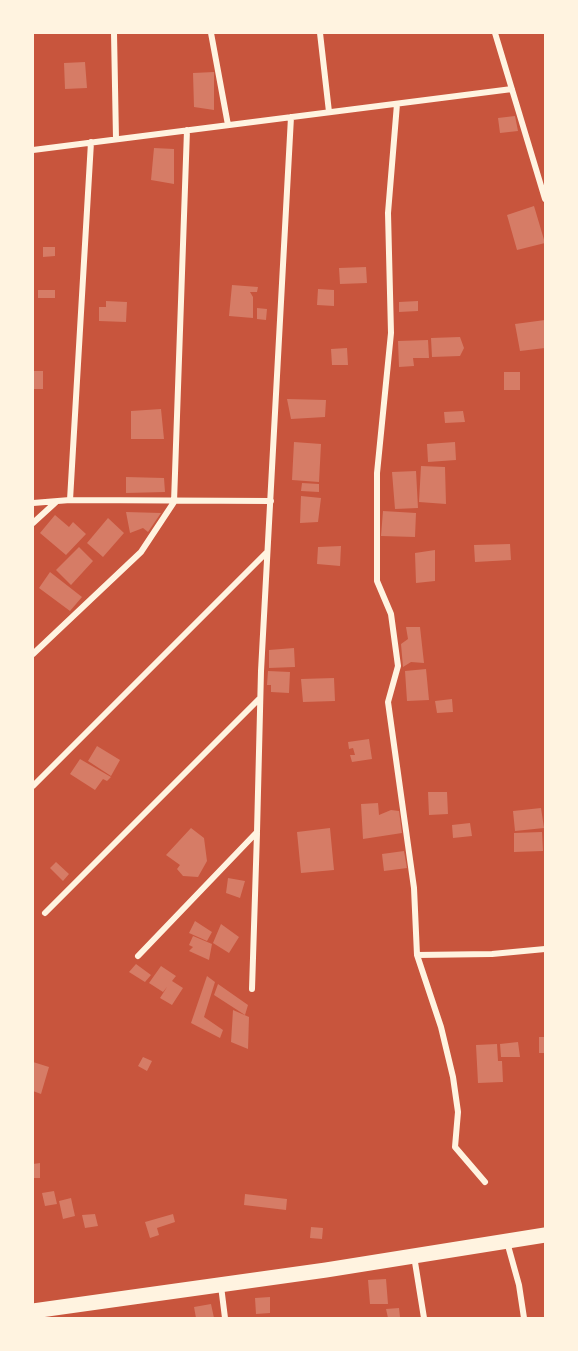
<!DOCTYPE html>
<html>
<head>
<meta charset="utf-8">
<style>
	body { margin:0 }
	#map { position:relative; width:578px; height:1351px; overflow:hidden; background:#c8553d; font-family:Literata,serif }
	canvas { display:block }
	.frame { position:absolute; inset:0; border:34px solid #fff3e0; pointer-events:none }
</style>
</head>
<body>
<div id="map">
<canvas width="578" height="1351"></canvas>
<div class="frame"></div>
</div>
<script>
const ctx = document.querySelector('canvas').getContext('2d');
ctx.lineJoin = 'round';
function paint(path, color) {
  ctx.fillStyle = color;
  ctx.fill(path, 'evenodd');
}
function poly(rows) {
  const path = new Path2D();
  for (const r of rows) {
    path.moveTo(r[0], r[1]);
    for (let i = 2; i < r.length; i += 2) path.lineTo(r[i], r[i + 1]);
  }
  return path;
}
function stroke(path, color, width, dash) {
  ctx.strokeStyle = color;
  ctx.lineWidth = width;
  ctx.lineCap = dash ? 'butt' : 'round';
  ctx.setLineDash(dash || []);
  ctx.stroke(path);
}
paint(poly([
	[85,62,87,88,65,89,64,63],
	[214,72,214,110,194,107,193,73],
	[515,116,518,131,500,133,498,118],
	[154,148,174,149,174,184,151,180],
	[534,206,545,243,517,250,507,215],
	[43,247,55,247,55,256,43,257],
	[366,267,367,283,340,284,339,268],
	[232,285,258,287,257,292,250,292,253,297,253,318,229,316],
	[318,289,334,290,334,306,317,305],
	[38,290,55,290,55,298,38,298],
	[106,301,127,302,126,322,99,321,99,307,106,307],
	[418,301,418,311,399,312,399,302],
	[257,308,267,309,266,320,257,319],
	[545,320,545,348,520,351,515,324],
	[460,337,464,348,460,356,432,357,431,338],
	[428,340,429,358,413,358,414,366,399,367,398,341],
	[347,348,348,365,332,365,331,349],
	[33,371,43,371,43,389,33,389],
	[504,372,520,372,520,390,504,390],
	[287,399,326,400,325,417,291,419],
	[161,409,164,439,131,439,131,411],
	[463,411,465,422,445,423,444,412],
	[294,442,321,444,319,482,292,480],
	[455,442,456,460,428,462,427,444],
	[421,466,445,467,446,504,419,502],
	[416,471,418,508,395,509,392,472],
	[126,477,164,478,165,492,126,493],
	[302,483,319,484,319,492,301,491],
	[301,496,321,498,318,522,300,523],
	[383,511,416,513,415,537,381,536],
	[126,512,161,513,148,532,143,528,130,533],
	[55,515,69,527,73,522,86,534,66,555,40,533],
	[108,518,124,533,103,557,87,543],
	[510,544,511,560,475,562,474,545],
	[341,546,340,566,317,564,318,547],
	[79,547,93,561,71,585,56,570],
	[435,550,435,581,416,583,415,553],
	[50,572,82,597,70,611,39,588],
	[406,627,420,627,424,663,411,662,403,667,401,644,408,639],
	[294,648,295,667,269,668,269,650],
	[426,669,429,700,407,701,405,671],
	[268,671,290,672,289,693,271,692,271,685,267,685],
	[334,678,335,701,303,702,301,679],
	[452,699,453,712,437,713,435,701],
	[369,739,372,759,352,762,350,755,355,755,353,748,349,749,348,742],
	[97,746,120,760,111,776,88,761],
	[80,759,111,777,107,781,103,779,95,790,70,774],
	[428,792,447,792,448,814,429,815],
	[378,803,379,815,391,810,399,811,402,833,363,839,361,804],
	[541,808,544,828,515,831,513,811],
	[470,823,472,836,453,838,452,825],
	[191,828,204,838,207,861,198,877,183,876,177,869,180,865,166,855],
	[330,828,334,870,301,873,297,832],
	[542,832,543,851,514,852,514,833],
	[404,851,407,868,384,871,382,854],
	[56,862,69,874,63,881,50,868],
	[228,878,245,881,240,898,226,893],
	[195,921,212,932,207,941,189,933],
	[221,924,239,937,229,953,213,943],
	[193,936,212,944,209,960,189,951,193,947,189,945],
	[136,964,151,975,145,982,129,972],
	[161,966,176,976,172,981,183,988,172,1005,160,998,167,987,163,992,149,983],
	[207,976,215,982,204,1017,223,1030,220,1038,191,1023],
	[218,984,248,1005,245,1015,214,995],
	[233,1010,249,1017,248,1049,231,1042],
	[539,1037,545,1037,545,1053,539,1053],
	[518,1042,520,1057,501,1057,500,1044],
	[497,1044,498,1061,502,1061,503,1082,478,1083,476,1045],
	[143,1057,152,1061,147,1071,138,1066],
	[33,1062,49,1067,41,1094,33,1091],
	[40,1163,40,1178,33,1178,33,1164],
	[54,1191,57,1204,45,1206,42,1193],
	[245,1194,287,1199,286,1210,244,1205],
	[71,1198,75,1216,63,1219,59,1201],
	[95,1214,98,1226,85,1228,82,1215],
	[173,1214,175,1222,157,1228,159,1235,150,1238,145,1222],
	[311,1227,323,1228,322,1239,310,1238],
	[386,1279,388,1304,370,1304,368,1280],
	[270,1297,270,1313,256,1314,255,1298],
	[211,1304,214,1318,196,1318,194,1307],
	[399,1308,400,1317,388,1318,386,1309]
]), '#d67c66');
stroke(poly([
	[114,33,116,139],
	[211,33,228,125],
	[320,33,329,112],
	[495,33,545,199],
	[397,104,388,213,391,333,377,473,377,581,391,614,398,666,388,702,414,888,417,955,441,1027,453,1077,458,1112,455,1147,485,1182],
	[33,150,512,89],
	[70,500,91,142],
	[33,503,70,500,271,501],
	[33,523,56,502],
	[33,654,141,552,174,502,187,130],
	[33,786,267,552],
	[45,913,259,699],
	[417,955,492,954,545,949],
	[138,956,257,832,261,671,291,117],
	[252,989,257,833],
	[507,1242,519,1285,524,1318],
	[414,1256,424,1318],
	[221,1286,225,1318]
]), '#fff3e0', 6);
stroke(poly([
	[33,1311,326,1270,545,1235]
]), '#fff3e0', 15);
</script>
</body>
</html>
